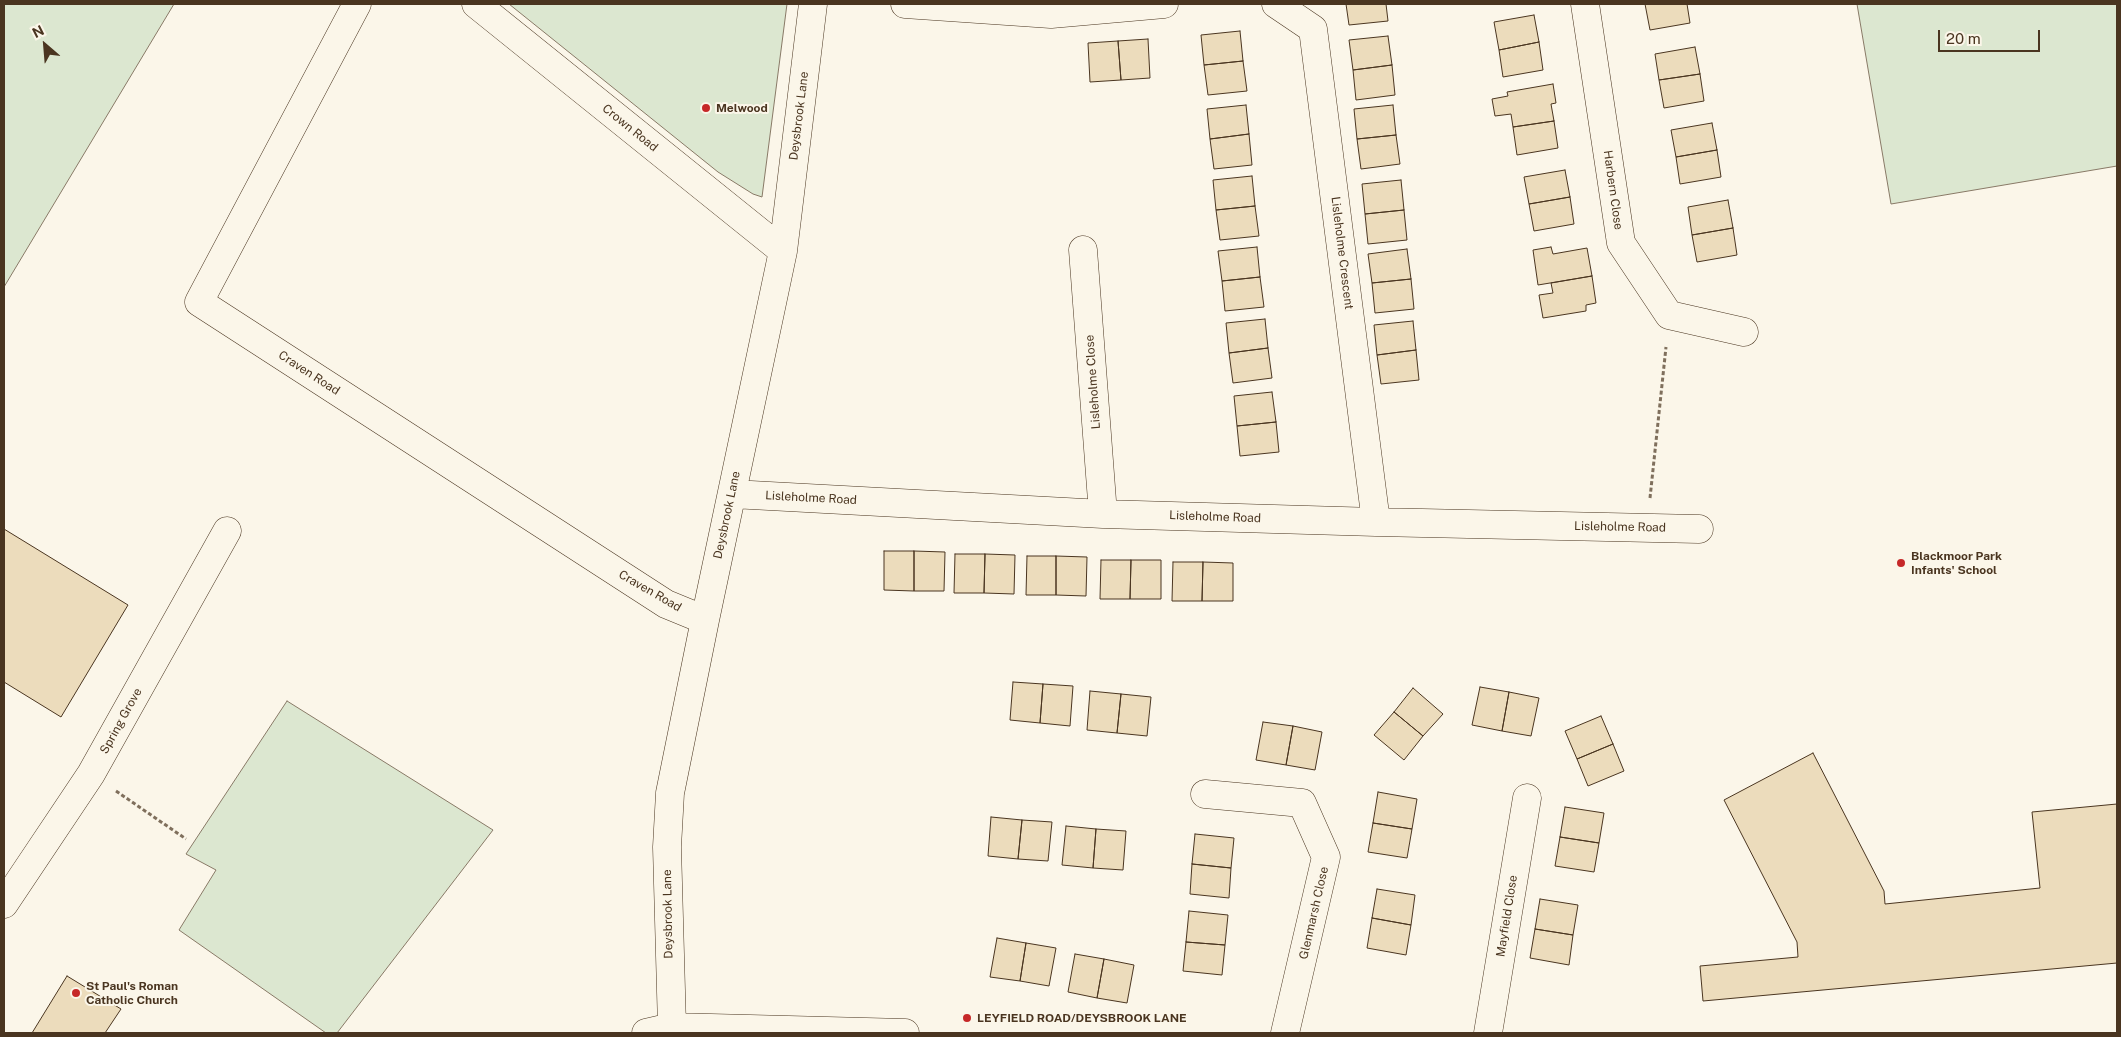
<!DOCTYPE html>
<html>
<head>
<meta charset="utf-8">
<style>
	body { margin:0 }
	#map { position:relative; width:2121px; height:1037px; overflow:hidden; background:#fbf6e9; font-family:"Public Sans",sans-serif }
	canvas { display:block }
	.frame { position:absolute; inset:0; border:5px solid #4a3520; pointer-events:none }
	.north { position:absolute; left:20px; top:20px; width:50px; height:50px; -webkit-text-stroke:4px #fbf6e9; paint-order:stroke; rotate:333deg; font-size:14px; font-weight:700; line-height:20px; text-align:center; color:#4a3520 }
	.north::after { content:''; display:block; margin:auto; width:18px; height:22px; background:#4a3520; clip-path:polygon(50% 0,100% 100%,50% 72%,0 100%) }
	.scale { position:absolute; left:1938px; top:30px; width:102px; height:22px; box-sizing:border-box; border:2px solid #4a3520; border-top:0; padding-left:6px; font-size:15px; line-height:18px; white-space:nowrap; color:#4a3520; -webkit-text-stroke:4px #fbf6e9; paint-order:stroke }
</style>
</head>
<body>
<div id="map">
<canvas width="2121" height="1037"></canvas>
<div class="frame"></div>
<div class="north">N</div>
<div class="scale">20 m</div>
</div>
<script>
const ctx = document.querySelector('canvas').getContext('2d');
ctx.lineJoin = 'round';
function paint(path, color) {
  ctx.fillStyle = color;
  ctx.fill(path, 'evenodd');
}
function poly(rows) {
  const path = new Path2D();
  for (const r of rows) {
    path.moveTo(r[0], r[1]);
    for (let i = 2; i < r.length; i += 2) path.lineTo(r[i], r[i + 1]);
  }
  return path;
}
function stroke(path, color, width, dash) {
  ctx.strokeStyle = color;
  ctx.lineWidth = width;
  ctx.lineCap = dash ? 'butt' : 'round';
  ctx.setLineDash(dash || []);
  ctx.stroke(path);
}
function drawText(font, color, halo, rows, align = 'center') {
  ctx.font = font + ' "Public Sans",sans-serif';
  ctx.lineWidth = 4;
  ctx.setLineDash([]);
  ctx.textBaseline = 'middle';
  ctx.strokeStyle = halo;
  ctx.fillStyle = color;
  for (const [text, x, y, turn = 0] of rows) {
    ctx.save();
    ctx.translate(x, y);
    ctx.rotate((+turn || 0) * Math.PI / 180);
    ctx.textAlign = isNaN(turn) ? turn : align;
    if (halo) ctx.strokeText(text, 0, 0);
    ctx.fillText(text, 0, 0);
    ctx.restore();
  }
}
const green = poly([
	[4,4,174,4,4,287,4,4],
	[509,4,787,4,762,197,753,194,718,172,509,4],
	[1857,4,2117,4,2117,166,1891,204,1857,4],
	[287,701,493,830,337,1033,326,1033,179,930,216,870,186,854,287,701]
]);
paint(green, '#dce7d0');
stroke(green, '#887966', 1);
const building = poly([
	[1346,4,1386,4,1388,21,1349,25,1346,4],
	[1645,4,1687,4,1690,23,1650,30,1645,4],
	[1534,15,1539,42,1499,50,1494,22,1534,15],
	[1240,31,1243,61,1204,65,1201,35,1240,31],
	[1388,36,1392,65,1353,70,1349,40,1388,36],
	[1148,39,1150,78,1121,80,1118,41,1148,39],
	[1118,41,1121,80,1090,82,1088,43,1118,41],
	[1539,42,1543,70,1503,77,1499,50,1539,42],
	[1695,47,1700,74,1659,80,1655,54,1695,47],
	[1243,61,1247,91,1208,95,1204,65,1243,61],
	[1392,65,1395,95,1356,100,1353,70,1392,65],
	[1700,74,1704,101,1664,108,1659,80,1700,74],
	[1553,84,1556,103,1551,104,1554,121,1513,127,1511,114,1495,116,1492,99,1508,96,1507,92,1553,84],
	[1246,105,1249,134,1210,139,1207,109,1246,105],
	[1393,105,1396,135,1357,139,1354,109,1393,105],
	[1554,121,1558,148,1517,155,1513,127,1554,121],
	[1712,123,1717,150,1676,157,1671,130,1712,123],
	[1249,134,1252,165,1214,169,1210,139,1249,134],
	[1396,135,1400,164,1361,169,1357,139,1396,135],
	[1717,150,1721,177,1680,184,1676,157,1717,150],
	[1565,170,1570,197,1529,204,1524,177,1565,170],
	[1252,176,1255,206,1216,210,1213,180,1252,176],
	[1401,180,1404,210,1365,214,1362,184,1401,180],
	[1570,197,1574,224,1534,231,1529,204,1570,197],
	[1728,200,1733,228,1692,235,1688,207,1728,200],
	[1255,206,1259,236,1220,240,1216,210,1255,206],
	[1404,210,1407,240,1368,244,1365,214,1404,210],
	[1733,228,1737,255,1697,262,1692,235,1733,228],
	[1257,247,1260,277,1222,281,1218,251,1257,247],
	[1551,247,1553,254,1587,248,1592,276,1538,285,1533,250,1551,247],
	[1407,249,1411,279,1372,283,1368,254,1407,249],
	[1592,276,1596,303,1586,305,1586,311,1543,318,1539,295,1553,293,1551,283,1592,276],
	[1260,277,1264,307,1225,311,1222,281,1260,277],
	[1411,279,1414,309,1375,313,1372,283,1411,279],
	[1265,319,1268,348,1229,353,1226,323,1265,319],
	[1413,321,1416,350,1377,355,1374,325,1413,321],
	[1268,348,1272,378,1233,383,1229,353,1268,348],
	[1416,350,1419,380,1381,384,1377,355,1416,350],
	[1272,392,1276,422,1237,426,1234,396,1272,392],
	[1276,422,1279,452,1240,456,1237,426,1276,422],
	[4,529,128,605,61,717,4,682,4,529],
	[884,551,914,551,914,591,884,590,884,551],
	[914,551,945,552,944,591,914,591,914,551],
	[955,554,985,554,984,593,954,593,955,554],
	[985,554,1015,555,1014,594,984,593,985,554],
	[1027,556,1056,556,1056,595,1026,595,1027,556],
	[1056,556,1087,557,1086,596,1056,595,1056,556],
	[1101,560,1131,560,1130,599,1100,599,1101,560],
	[1131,560,1161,560,1161,599,1130,599,1131,560],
	[1173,562,1203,562,1202,601,1172,601,1173,562],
	[1203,562,1233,563,1233,601,1202,601,1203,562],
	[1013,682,1043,684,1040,723,1010,720,1013,682],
	[1043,684,1073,686,1070,726,1040,723,1043,684],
	[1480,687,1509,692,1502,731,1472,725,1480,687],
	[1413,688,1443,714,1423,736,1394,712,1413,688],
	[1090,691,1121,694,1117,733,1087,730,1090,691],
	[1509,692,1539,698,1531,736,1502,731,1509,692],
	[1121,694,1151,697,1147,736,1117,733,1121,694],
	[1394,712,1423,736,1404,760,1374,735,1394,712],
	[1601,716,1613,744,1577,759,1565,731,1601,716],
	[1263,722,1293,726,1286,765,1256,760,1263,722],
	[1293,726,1322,732,1315,770,1286,765,1293,726],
	[1613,744,1624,771,1588,786,1577,759,1613,744],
	[1813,753,1884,891,1885,904,2040,888,2032,812,2117,804,2117,963,1703,1001,1700,966,1798,957,1797,942,1724,800,1813,753],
	[1378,792,1417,799,1412,829,1373,823,1378,792],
	[1565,807,1604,813,1599,843,1560,837,1565,807],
	[991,817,1022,820,1018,859,988,856,991,817],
	[1022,820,1052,822,1048,861,1018,859,1022,820],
	[1373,823,1412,829,1407,858,1368,852,1373,823],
	[1066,826,1096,829,1093,868,1062,865,1066,826],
	[1096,829,1126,831,1123,870,1093,868,1096,829],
	[1195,834,1234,838,1231,868,1192,864,1195,834],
	[1560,837,1599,843,1594,872,1555,866,1560,837],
	[1192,864,1231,868,1229,898,1190,894,1192,864],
	[1377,889,1415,895,1411,925,1372,918,1377,889],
	[1540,899,1578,905,1573,935,1535,929,1540,899],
	[1189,911,1228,915,1225,945,1186,942,1189,911],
	[1372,918,1411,925,1406,955,1367,948,1372,918],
	[1535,929,1573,935,1569,965,1530,958,1535,929],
	[997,938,1026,943,1020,981,990,977,997,938],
	[1186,942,1225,945,1222,975,1183,971,1186,942],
	[1026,943,1056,948,1049,986,1020,981,1026,943],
	[1075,954,1104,959,1097,998,1068,992,1075,954],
	[1104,959,1134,965,1127,1003,1097,998,1104,959],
	[67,976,121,1009,105,1033,32,1033,67,976]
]);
paint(building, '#ecdcbc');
stroke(building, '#4a3520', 1);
const minor = poly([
	[357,4,199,302,666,604,705,620],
	[476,4,783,251],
	[905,4,1051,14,1164,4],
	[1276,4,1313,29,1376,522],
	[1585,4,1621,243,1669,315,1744,332],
	[1083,250,1103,514],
	[732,494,1103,514,1376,522,1699,529],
	[1205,794,1302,803,1326,857,1285,1033],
	[4,904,91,774,227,531],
	[672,1027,667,847,670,793,705,620,783,251,813,4],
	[646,1033,672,1027,905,1033],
	[1488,1033,1527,798]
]);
stroke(minor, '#4a3520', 29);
stroke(poly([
	[1650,498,1666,347],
	[116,791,186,839]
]), '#7f6f5c', 3, [4, 2.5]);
stroke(minor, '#fbf6e9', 28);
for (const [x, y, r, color] of [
	[706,108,5,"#c62828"],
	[1901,563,5,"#c62828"],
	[76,993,5,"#c62828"],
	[967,1018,5,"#c62828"]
]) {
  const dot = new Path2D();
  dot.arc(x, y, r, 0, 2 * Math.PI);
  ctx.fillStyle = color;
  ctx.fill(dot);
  stroke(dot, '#fbf6e9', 2);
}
drawText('bold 12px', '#4a3520', '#fbf6e9', [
	["Melwood",716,108],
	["Blackmoor Park",1911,556],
	["Infants' School",1911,570],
	["St Paul's Roman",86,986],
	["Catholic Church",86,1000],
	["LEYFIELD ROAD/DEYSBROOK LANE",977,1018]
], 'left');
drawText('12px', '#4a3520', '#fbf6e9', [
	["Deysbrook Lane",799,116,-83],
	["Crown Road",630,128,39],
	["Harbern Close",1613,190,82],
	["Lisleholme Crescent",1342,253,83],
	["Craven Road",309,373,33],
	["Lisleholme Close",1093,382,-94],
	["Lisleholme Road",811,498,3],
	["Deysbrook Lane",727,515,-78],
	["Lisleholme Road",1215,517,2],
	["Lisleholme Road",1620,527,1],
	["Craven Road",650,591,30],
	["Spring Grove",121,721,-61],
	["Glenmarsh Close",1314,913,-77],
	["Deysbrook Lane",668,914,-91],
	["Mayfield Close",1507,916,-81]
]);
</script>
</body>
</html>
